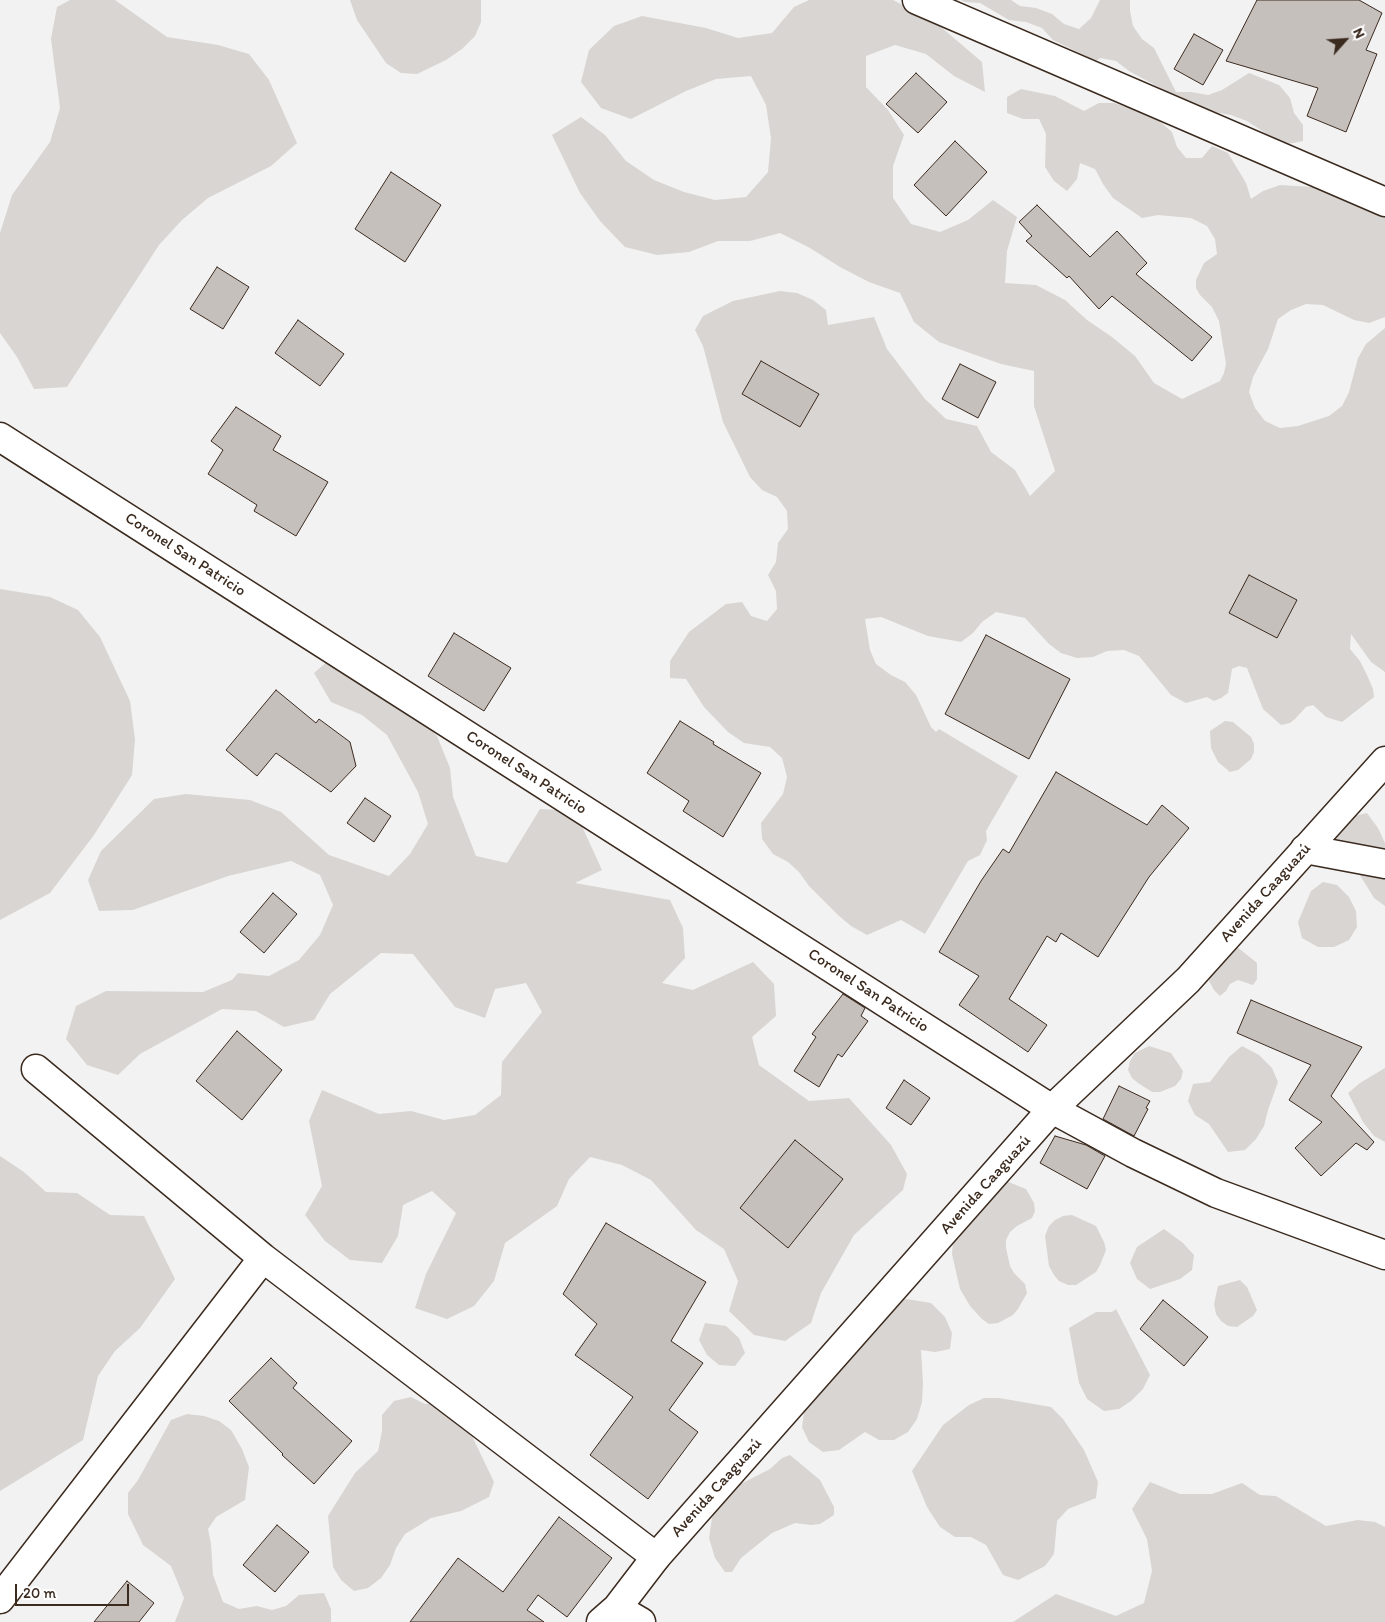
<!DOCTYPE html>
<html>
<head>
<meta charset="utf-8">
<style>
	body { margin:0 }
	#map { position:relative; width:1385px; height:1622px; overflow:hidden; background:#f3f2f2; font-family:Itim,sans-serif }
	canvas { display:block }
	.north { position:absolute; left:1320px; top:15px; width:50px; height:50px; -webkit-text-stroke:4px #fff; paint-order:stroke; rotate:64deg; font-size:14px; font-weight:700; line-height:20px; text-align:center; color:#3b2a1e }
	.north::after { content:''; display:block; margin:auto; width:18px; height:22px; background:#3b2a1e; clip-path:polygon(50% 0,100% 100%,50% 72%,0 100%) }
	.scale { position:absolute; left:15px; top:1584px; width:114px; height:22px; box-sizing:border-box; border:2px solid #3b2a1e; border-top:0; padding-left:6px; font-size:15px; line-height:18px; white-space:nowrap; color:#3b2a1e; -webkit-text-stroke:4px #fff; paint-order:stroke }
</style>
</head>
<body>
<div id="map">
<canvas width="1385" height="1622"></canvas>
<div class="north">N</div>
<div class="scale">20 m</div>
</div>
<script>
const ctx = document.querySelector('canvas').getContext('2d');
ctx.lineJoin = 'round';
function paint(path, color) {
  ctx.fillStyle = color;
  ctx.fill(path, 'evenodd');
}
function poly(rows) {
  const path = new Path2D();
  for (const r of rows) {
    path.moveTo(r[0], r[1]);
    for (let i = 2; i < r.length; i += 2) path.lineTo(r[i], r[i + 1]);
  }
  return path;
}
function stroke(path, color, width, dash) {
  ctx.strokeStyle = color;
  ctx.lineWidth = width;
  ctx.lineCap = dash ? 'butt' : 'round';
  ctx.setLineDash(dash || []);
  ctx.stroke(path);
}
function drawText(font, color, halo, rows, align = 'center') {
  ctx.font = font + ' Itim,sans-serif';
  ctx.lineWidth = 4;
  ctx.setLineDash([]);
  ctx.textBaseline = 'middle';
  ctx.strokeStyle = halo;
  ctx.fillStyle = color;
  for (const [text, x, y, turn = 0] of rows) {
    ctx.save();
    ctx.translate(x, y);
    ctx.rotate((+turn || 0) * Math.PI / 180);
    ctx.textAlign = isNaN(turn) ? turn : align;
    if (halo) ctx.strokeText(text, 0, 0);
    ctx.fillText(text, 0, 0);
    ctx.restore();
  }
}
paint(poly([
	[70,0,115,0,167,37,218,45,249,54,269,80,297,143,271,166,208,198,182,220,159,245,67,387,34,389,17,357,0,333,0,233,12,195,50,142,60,108,51,39,57,7],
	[350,0,481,0,481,22,475,36,462,49,446,60,417,74,401,73,386,63,357,20],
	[809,0,893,0,935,22,982,62,985,92,954,76,926,54,895,45,866,56,866,87,888,110,904,135,893,166,893,198,911,224,940,232,968,220,993,200,1017,217,1007,251,1005,283,1036,285,1065,300,1087,320,1112,337,1135,356,1154,383,1182,399,1220,381,1224,373,1226,364,1219,321,1212,307,1200,295,1196,288,1196,280,1204,263,1217,254,1215,239,1207,226,1191,218,1158,215,1142,218,1113,198,1103,184,1095,169,1080,163,1077,179,1067,191,1054,181,1045,167,1046,134,1039,119,1023,119,1007,113,1007,97,1021,89,1055,96,1084,111,1099,103,1114,103,1129,108,1159,121,1172,132,1177,147,1186,158,1202,158,1212,146,1228,153,1246,183,1251,199,1263,191,1280,185,1313,187,1332,182,1385,207,1385,317,1369,323,1354,320,1323,305,1306,304,1291,310,1278,319,1268,349,1253,377,1249,392,1255,408,1265,421,1280,428,1298,426,1329,416,1342,406,1349,392,1358,358,1366,344,1385,328,1385,672,1371,662,1351,634,1350,649,1360,661,1367,675,1373,689,1374,697,1342,722,1326,717,1313,705,1306,707,1295,719,1290,723,1281,725,1263,709,1247,668,1239,666,1232,669,1228,693,1221,698,1214,701,1207,697,1186,703,1171,695,1139,656,1124,650,1107,651,1093,657,1077,658,1061,653,1049,644,1025,618,996,612,982,622,973,633,961,642,928,636,881,617,865,619,870,650,876,664,891,675,905,682,916,695,931,727,936,732,939,729,1018,776,986,831,987,840,980,855,968,861,925,934,901,920,867,935,851,926,838,915,809,886,799,872,788,862,773,854,762,839,761,823,783,794,787,777,782,758,770,747,744,743,728,732,704,707,686,679,670,678,670,661,689,632,726,604,742,602,751,616,767,621,777,609,776,591,768,575,776,562,778,543,788,529,787,511,777,497,762,490,750,477,723,422,703,346,695,330,703,316,733,301,780,291,797,293,813,300,826,310,828,325,874,317,887,349,925,399,946,419,977,426,991,452,1015,470,1030,496,1055,471,1034,406,1034,371,1001,364,939,342,914,322,900,293,869,282,840,267,810,248,780,233,750,241,718,241,689,252,657,255,625,247,600,221,580,193,552,135,581,117,605,135,626,161,654,180,684,192,715,200,746,197,768,172,771,138,766,105,751,76,716,79,686,91,631,119,601,108,581,82,589,50,614,26,642,16,706,28,738,38,772,33,794,7],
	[961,0,1011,0,1020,6,1036,8,1052,14,1064,24,1079,29,1091,18,1100,0,1130,0,1130,11,1133,26,1142,39,1154,48,1176,92,1191,92,1208,95,1222,90,1249,73,1279,85,1290,98,1294,113,1303,125,1303,141,1288,144,1273,138,1247,121,1231,115,1201,110,1129,71,1116,61,1100,58,1096,61,1053,40,1042,28,1026,22,1009,20,980,3,965,2],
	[0,589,50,597,78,610,100,637,130,701,135,739,132,775,94,835,50,893,0,920],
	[338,652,366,668,437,736,450,768,453,797,476,856,507,863,540,809,575,811,602,870,575,883,670,900,683,928,685,958,662,983,693,990,753,962,774,984,776,1016,752,1037,759,1065,809,1101,849,1098,891,1145,907,1174,903,1190,854,1235,821,1293,811,1323,785,1341,754,1335,729,1311,738,1281,724,1249,696,1230,651,1180,622,1165,590,1157,569,1179,557,1206,505,1243,494,1281,474,1306,447,1319,415,1308,426,1274,456,1213,432,1191,403,1205,398,1236,382,1263,350,1260,325,1241,305,1215,322,1186,309,1121,322,1090,379,1114,411,1111,444,1120,475,1115,501,1095,502,1062,542,1012,526,983,495,989,485,1018,455,1007,413,954,381,953,330,994,314,1020,284,1027,256,1011,222,1009,140,1054,118,1075,87,1065,66,1039,76,1006,106,991,203,992,232,980,238,973,269,976,299,960,320,935,333,905,320,875,291,861,228,876,133,910,99,911,88,880,101,851,154,799,186,794,250,800,281,812,329,855,389,876,410,854,428,824,418,792,387,735,362,715,331,702,314,673],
	[1225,721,1233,722,1251,737,1254,744,1254,752,1251,759,1238,770,1230,772,1218,762,1211,748,1210,731],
	[1367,813,1378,828,1385,843,1385,906,1374,898,1355,867,1325,836,1350,817],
	[1323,882,1337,885,1349,897,1356,911,1357,927,1349,940,1334,947,1318,947,1302,938,1298,922,1311,891],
	[1236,946,1257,963,1257,979,1253,985,1238,980,1230,984,1226,991,1220,996,1214,990,1209,981,1209,973],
	[1149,1046,1171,1053,1183,1071,1181,1079,1175,1086,1160,1092,1152,1092,1138,1083,1132,1078,1128,1070,1130,1061,1135,1053],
	[1242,1046,1259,1055,1272,1068,1278,1082,1268,1110,1264,1126,1256,1139,1245,1150,1228,1152,1209,1124,1195,1115,1188,1101,1193,1084,1210,1082,1229,1057],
	[1385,1068,1385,1142,1374,1136,1363,1122,1348,1093,1360,1083],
	[0,1156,24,1172,46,1192,77,1193,110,1215,144,1216,175,1279,140,1328,115,1351,98,1376,83,1440,0,1491],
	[1001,1179,1026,1189,1034,1203,1035,1211,1032,1218,1017,1226,1010,1232,1006,1240,1006,1248,1010,1266,1014,1273,1025,1284,1027,1293,1018,1309,1013,1315,998,1323,989,1324,982,1319,970,1306,960,1289,952,1254,954,1227],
	[1072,1215,1096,1226,1104,1242,1106,1250,1100,1265,1096,1272,1076,1285,1068,1285,1059,1281,1054,1275,1049,1266,1045,1236,1049,1226,1055,1220,1063,1216],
	[1164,1229,1183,1243,1194,1255,1192,1270,1180,1279,1150,1289,1137,1279,1130,1263,1137,1247],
	[1240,1280,1247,1287,1257,1310,1253,1316,1237,1327,1228,1326,1221,1321,1216,1314,1214,1304,1218,1286],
	[900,1298,931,1303,945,1317,952,1333,950,1349,935,1352,921,1350,923,1383,922,1402,917,1419,908,1432,894,1440,879,1440,865,1432,839,1450,823,1452,809,1442,802,1427,805,1406],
	[1116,1309,1150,1375,1143,1389,1131,1401,1119,1409,1104,1411,1087,1399,1079,1383,1069,1328,1096,1312,1112,1312],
	[705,1323,726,1326,739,1338,745,1353,735,1366,719,1365,707,1355,699,1340],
	[411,1397,425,1404,439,1402,453,1409,471,1434,494,1482,489,1497,461,1511,431,1518,405,1534,396,1548,390,1565,381,1578,368,1588,354,1591,341,1580,333,1567,328,1516,355,1473,378,1451,382,1431,382,1415,394,1401],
	[984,1398,999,1398,1051,1407,1063,1419,1084,1450,1098,1482,1096,1498,1068,1509,1057,1521,1054,1554,1045,1566,1018,1580,1003,1575,986,1545,971,1537,955,1537,940,1527,927,1507,912,1471,943,1425,969,1405],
	[187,1414,204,1416,219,1421,231,1430,242,1449,249,1467,245,1500,216,1517,208,1529,211,1544,213,1575,223,1602,239,1609,257,1606,272,1610,286,1606,299,1595,324,1593,331,1609,331,1622,175,1622,184,1598,171,1566,143,1545,128,1514,128,1493,138,1480,171,1420],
	[790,1455,820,1480,834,1507,834,1515,820,1524,811,1525,795,1523,772,1533,741,1558,732,1572,725,1572,715,1558,709,1538,712,1518,718,1502,731,1489,770,1469,782,1458],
	[1150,1482,1180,1494,1212,1494,1242,1483,1260,1495,1276,1496,1326,1526,1358,1520,1375,1522,1385,1527,1385,1622,1013,1622,1056,1594,1116,1616,1144,1603,1152,1571,1147,1539,1132,1509]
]), '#d8d5d2');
const building = poly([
	[1257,0,1359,0,1382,13,1366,50,1377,54,1346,132,1307,116,1318,88,1226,61,1257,0],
	[1194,34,1223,50,1203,85,1174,69,1194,34],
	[916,73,947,102,918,133,886,104,916,73],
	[955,141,987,172,946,216,914,185,955,141],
	[391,172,441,205,405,262,355,229,391,172],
	[1037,205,1090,257,1117,231,1147,263,1136,274,1212,337,1192,361,1112,296,1099,309,1069,276,1067,278,1026,241,1032,236,1019,222,1037,205],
	[217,267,249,287,223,329,190,309,217,267],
	[298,320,344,354,320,386,275,353,298,320],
	[761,361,819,394,800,427,742,394,761,361],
	[960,364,996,382,978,418,942,399,960,364],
	[236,407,281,436,273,450,328,482,296,536,254,511,257,505,208,474,223,450,211,441,236,407],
	[1249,575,1297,600,1277,638,1229,613,1249,575],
	[454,633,511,668,484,711,428,676,454,633],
	[986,635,1070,679,1029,759,945,714,986,635],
	[276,690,316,723,319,719,350,742,356,766,331,792,276,753,257,776,226,750,276,690],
	[680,721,714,742,713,744,761,773,723,837,683,811,689,801,647,773,680,721],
	[1056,772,1147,825,1162,805,1189,828,1149,877,1098,957,1061,933,1056,942,1047,936,1009,999,1047,1025,1028,1052,959,1005,979,976,939,952,981,881,1003,849,1009,853,1056,772],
	[365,798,391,816,374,842,347,823,365,798],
	[273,893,297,914,264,953,240,932,273,893],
	[843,994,865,1008,861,1016,868,1021,842,1057,838,1054,819,1087,794,1071,816,1037,812,1034,843,994],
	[1251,1000,1362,1047,1331,1096,1374,1142,1367,1150,1356,1143,1321,1176,1295,1148,1322,1122,1289,1100,1311,1065,1237,1033,1251,1000],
	[237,1031,282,1070,242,1120,196,1081,237,1031],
	[904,1080,930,1098,911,1125,886,1108,904,1080],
	[1119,1086,1150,1101,1146,1108,1148,1109,1134,1136,1103,1119,1119,1086],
	[1055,1136,1086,1145,1105,1156,1087,1189,1040,1163,1055,1136],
	[795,1140,843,1179,788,1248,740,1208,795,1140],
	[606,1223,706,1282,671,1341,703,1363,669,1410,698,1432,648,1499,590,1455,633,1397,575,1355,597,1324,563,1294,606,1223],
	[1163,1300,1208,1337,1184,1366,1140,1329,1163,1300],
	[271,1358,297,1383,293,1388,352,1441,314,1484,282,1455,283,1454,229,1401,271,1358],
	[559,1517,612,1558,567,1617,538,1595,527,1610,544,1622,410,1622,458,1558,503,1592,559,1517],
	[277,1525,309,1552,275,1592,243,1565,277,1525],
	[127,1581,154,1603,139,1622,94,1622,127,1581]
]);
paint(building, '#c6c0bd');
stroke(building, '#3b2a1e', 1);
const street = poly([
	[917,0,1385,202],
	[0,437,1052,1109,1133,1153,1216,1193,1385,1255],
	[1305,849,1385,864],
	[36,1069,263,1258,656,1557],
	[0,1599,263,1258]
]);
const secondary = poly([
	[617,1608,641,1622],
	[601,1622,617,1608,656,1557,1052,1109,1188,980,1385,761]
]);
stroke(street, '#3b2a1e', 31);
stroke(secondary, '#3b2a1e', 31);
stroke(street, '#fff', 28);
stroke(secondary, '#fff', 28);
drawText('16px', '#3b2a1e', '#fff', [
	["Coronel San Patricio",185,555,33],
	["Coronel San Patricio",526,773,33],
	["Avenida Caaguazú",1266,893,-48],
	["Coronel San Patricio",868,991,33],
	["Avenida Caaguazú",986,1185,-48],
	["Avenida Caaguazú",717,1488,-48]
]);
</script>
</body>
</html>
